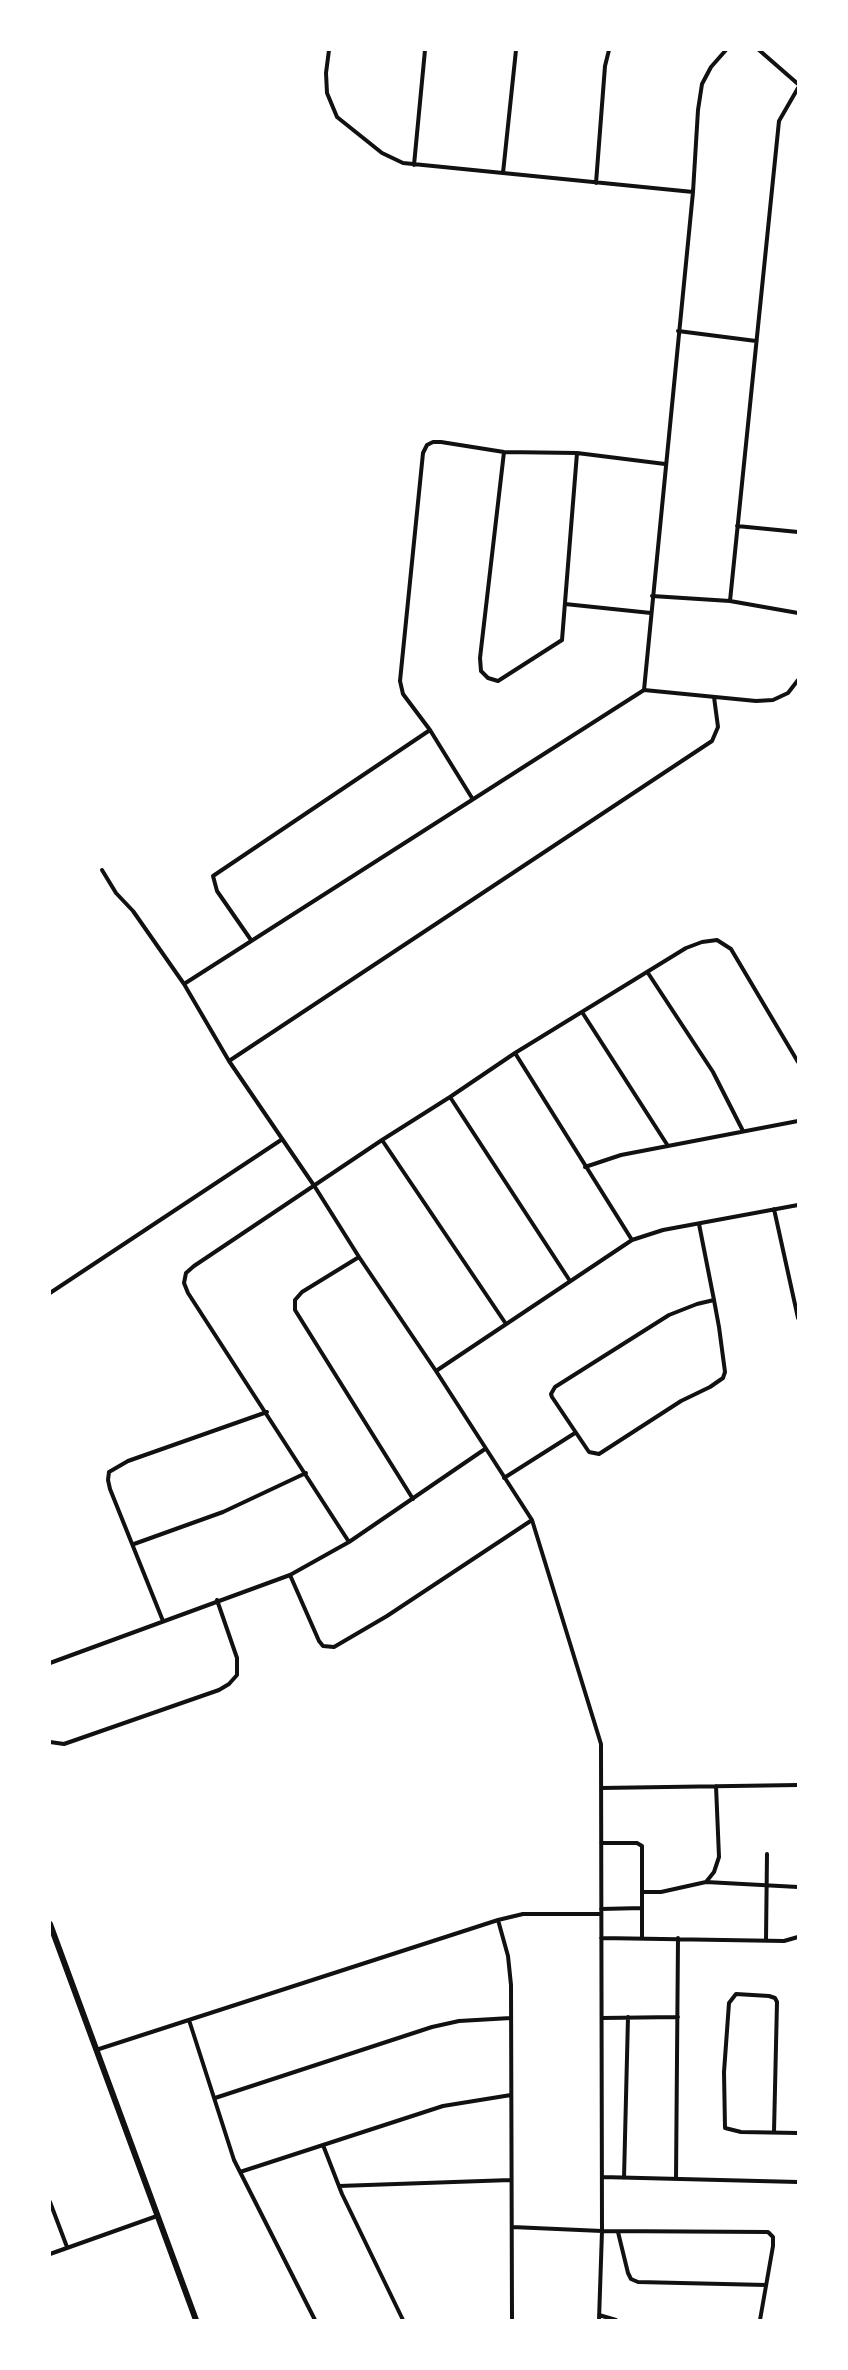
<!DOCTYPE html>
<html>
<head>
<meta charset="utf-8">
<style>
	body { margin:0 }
	#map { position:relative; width:848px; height:2370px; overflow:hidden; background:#fff; font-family:Barlow,sans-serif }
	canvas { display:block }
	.frame { position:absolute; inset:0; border:51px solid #fff; pointer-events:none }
</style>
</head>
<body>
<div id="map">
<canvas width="848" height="2370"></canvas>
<div class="frame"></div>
</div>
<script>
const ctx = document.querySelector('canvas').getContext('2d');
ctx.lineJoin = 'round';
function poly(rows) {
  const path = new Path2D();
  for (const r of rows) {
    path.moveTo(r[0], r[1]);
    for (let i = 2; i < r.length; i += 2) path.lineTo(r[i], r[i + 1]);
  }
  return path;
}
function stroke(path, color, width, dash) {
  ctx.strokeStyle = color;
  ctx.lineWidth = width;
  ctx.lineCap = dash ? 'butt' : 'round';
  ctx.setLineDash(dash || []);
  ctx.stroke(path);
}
stroke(poly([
	[329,50,326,73,327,93,337,117,382,153,403,163,693,192],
	[759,50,798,84],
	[414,165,425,50],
	[503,173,516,50],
	[596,183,605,66,609,50],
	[678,331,756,341],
	[504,452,480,658,481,671,488,678,498,681,562,640,577,453],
	[737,526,798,532],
	[652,596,730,601,798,613],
	[730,601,779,121,798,88],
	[565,604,651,613],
	[644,690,756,701,773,700,788,693,798,680],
	[472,798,430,730,403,694,400,681,423,453,427,445,433,442,441,442,504,452,577,453,665,464],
	[102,870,116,893,133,911,184,984,229,1061,315,1187,359,1257,436,1371,532,1520,601,1744,602,2231,599,2320],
	[251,940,217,891,213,876,430,730],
	[648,973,713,1072,743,1131],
	[184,984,644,690,693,192,698,110,702,84,711,67,726,50],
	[582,1012,668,1146],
	[515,1053,632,1240],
	[229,1061,712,741,718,727,714,697],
	[450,1097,570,1281],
	[382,1140,506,1324],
	[585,1167,621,1155,798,1121],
	[774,1209,798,1318],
	[699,1224,714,1300,719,1327,725,1372,723,1378,710,1387,681,1401,599,1454,589,1452,552,1397,551,1394,555,1387,669,1315,697,1304,714,1300],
	[359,1257,302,1292,295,1300,295,1310,413,1499],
	[50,1293,281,1140],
	[436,1371,632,1240,663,1230,798,1205],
	[504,1478,575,1433],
	[349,1542,188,1293,184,1283,186,1273,194,1266,382,1140,450,1097,515,1053,686,948,702,942,717,940,731,949,798,1062],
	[134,1544,223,1512,306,1473],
	[290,1575,319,1641,323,1646,334,1647,387,1616,532,1520],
	[163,1621,110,1489,108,1480,109,1472,128,1461,267,1412],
	[50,1663,290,1575,349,1542,485,1449],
	[50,1742,64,1744,219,1690,229,1684,237,1675,237,1658,217,1600],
	[601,1788,798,1785],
	[601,1843,637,1843,642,1846,642,1938],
	[706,1882,798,1887],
	[643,1892,661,1892,706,1882,714,1872,719,1857,716,1786],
	[601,1909,642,1908],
	[498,1920,508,1956,511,1985,512,2320],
	[601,1938,784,1941,798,1937],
	[766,1940,767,1854],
	[602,2018,678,2017],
	[189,2020,234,2160,315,2320],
	[96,2050,498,1920,523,1914,601,1914],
	[215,2098,432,2027,459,2021,511,2018],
	[774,2132,777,2002,775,1998,769,1996,736,1994,729,2003,724,2072,725,2128,741,2132,798,2133],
	[323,2145,342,2194,403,2320],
	[240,2172,443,2106,511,2095],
	[602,2177,798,2182],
	[624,2178,628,2017],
	[676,2179,678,1938],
	[339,2186,511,2180],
	[50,2202,67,2247],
	[512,2227,602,2231,768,2232,773,2237,773,2246,760,2320],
	[618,2232,628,2273,631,2279,638,2282,766,2285],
	[50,2254,157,2216],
	[599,2315,616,2320]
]), '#111', 4);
stroke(poly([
	[50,1924,196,2320]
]), '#111', 6);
</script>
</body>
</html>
